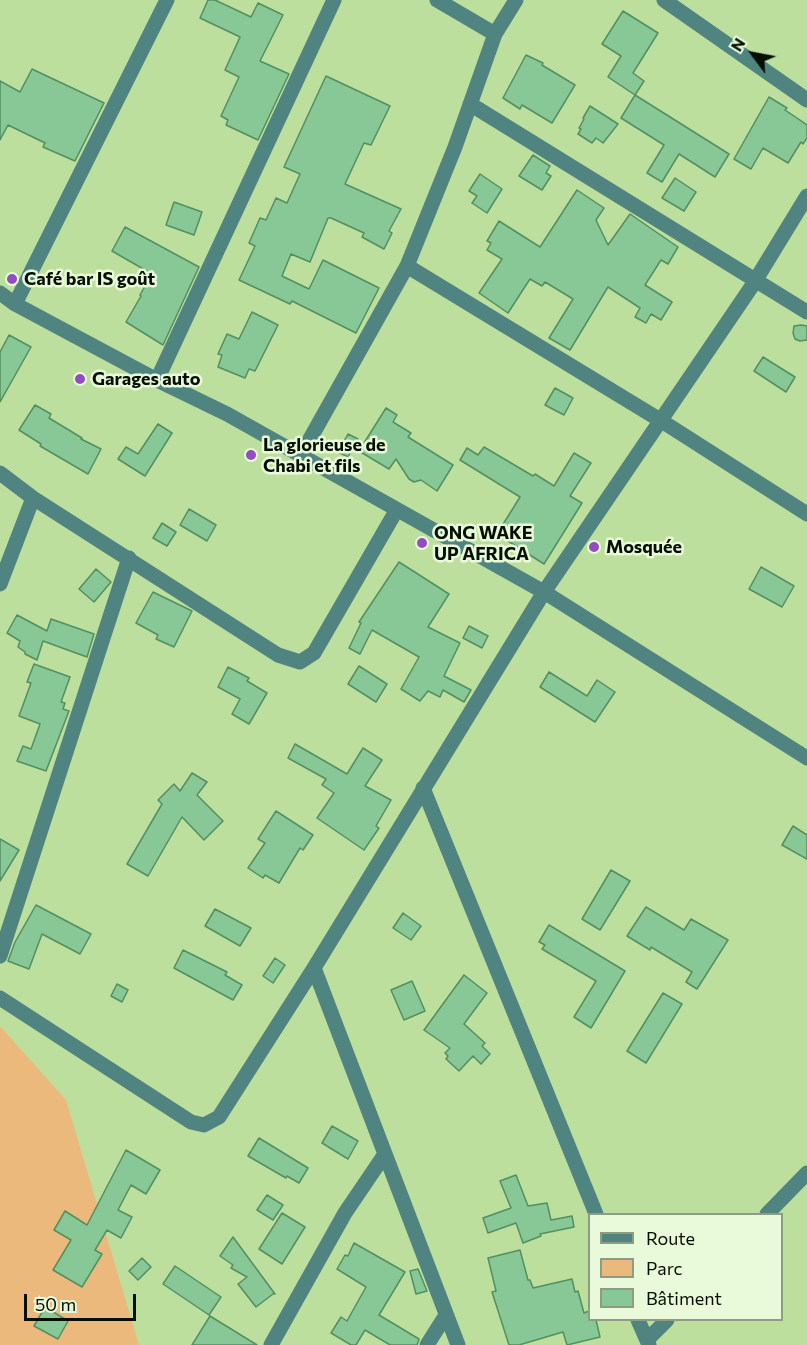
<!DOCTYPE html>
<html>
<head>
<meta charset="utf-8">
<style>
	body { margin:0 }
	#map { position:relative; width:807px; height:1345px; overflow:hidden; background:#bddf9d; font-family:Commissioner,sans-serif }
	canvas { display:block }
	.legend { position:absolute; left:588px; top:1213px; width:195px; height:108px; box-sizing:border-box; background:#e8fad9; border:2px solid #8d9c82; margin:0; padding:8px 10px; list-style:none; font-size:18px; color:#050f00 }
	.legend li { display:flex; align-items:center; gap:12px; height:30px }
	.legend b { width:30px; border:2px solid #8d9c82 }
	.north { position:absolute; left:723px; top:24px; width:60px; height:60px; -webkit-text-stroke:4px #e8fad9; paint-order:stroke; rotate:302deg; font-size:16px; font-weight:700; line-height:24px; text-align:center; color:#050f00 }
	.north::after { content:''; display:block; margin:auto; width:21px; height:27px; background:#050f00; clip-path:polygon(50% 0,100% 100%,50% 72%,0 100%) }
	.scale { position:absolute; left:24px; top:1294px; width:112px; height:27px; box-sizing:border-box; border:3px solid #050f00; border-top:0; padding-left:8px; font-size:18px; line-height:21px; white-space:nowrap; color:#050f00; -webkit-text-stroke:4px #e8fad9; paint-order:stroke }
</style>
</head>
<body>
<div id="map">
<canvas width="807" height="1345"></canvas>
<ul class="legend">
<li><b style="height:8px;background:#4f8480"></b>Route</li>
<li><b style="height:16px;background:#ecb97d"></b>Parc</li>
<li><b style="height:16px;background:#88c796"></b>Bâtiment</li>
</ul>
<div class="north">N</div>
<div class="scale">50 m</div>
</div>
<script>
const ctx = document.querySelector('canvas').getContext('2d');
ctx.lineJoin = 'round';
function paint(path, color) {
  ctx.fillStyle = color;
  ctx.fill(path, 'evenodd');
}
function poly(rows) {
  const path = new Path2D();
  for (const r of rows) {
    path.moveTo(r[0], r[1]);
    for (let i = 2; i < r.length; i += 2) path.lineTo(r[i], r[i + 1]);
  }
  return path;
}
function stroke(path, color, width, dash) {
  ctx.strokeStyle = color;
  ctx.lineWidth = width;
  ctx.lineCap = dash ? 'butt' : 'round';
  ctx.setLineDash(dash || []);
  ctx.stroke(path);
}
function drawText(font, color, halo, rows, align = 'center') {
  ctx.font = font + ' Commissioner,sans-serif';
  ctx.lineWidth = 5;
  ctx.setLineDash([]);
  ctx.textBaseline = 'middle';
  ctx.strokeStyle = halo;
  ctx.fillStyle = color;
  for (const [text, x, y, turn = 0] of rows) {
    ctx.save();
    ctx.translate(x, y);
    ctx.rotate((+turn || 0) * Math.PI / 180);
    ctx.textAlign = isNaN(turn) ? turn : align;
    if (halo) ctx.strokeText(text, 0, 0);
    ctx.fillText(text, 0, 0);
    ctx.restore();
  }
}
paint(poly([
	[0,1026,66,1100,139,1345,0,1345]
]), '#ecb97d');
const building = poly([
	[208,0,215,0,251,17,258,3,283,15,260,61,289,74,258,140,226,125,228,120,221,116,239,77,225,70,240,37,200,18,208,0],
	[623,11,658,33,633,73,644,81,635,95,608,77,621,56,602,44,623,11],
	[526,55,543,63,542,65,575,85,552,123,522,105,520,109,503,98,526,55],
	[32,69,104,103,75,161,43,147,45,143,8,125,0,140,0,81,20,92,32,69],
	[326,76,390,106,371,145,364,143,345,184,401,209,389,231,392,233,384,249,362,237,364,233,331,218,328,218,310,262,291,254,282,276,309,289,323,260,379,288,356,333,292,301,290,304,239,280,255,246,249,243,260,218,266,220,276,198,287,203,300,174,284,167,326,76],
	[635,95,729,154,715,177,679,154,662,182,647,173,664,145,621,118,635,95],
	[769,97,787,108,785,110,807,125,807,138,803,144,801,142,788,163,763,148,751,169,734,159,769,97],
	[590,106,618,124,603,143,596,138,592,143,578,134,581,129,579,128,584,119,583,118,590,106],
	[533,155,550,166,546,173,551,176,542,190,519,176,533,155],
	[480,174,502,189,487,213,472,203,477,196,469,191,480,174],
	[675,178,696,192,684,211,662,198,675,178],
	[577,190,604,208,596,220,608,245,630,214,678,247,668,264,661,260,645,285,672,302,661,320,651,314,646,323,635,317,640,308,608,287,570,350,549,338,573,299,545,282,542,286,530,279,508,313,479,293,502,259,487,250,491,243,487,241,499,221,540,247,577,190],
	[174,202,202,212,194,235,166,225,174,202],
	[125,227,199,267,163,345,126,322,141,296,140,295,152,274,112,251,125,227],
	[252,312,278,325,255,371,249,369,245,378,218,367,222,355,218,354,227,334,239,339,252,312],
	[801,325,807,326,807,340,800,341,795,339,793,333,794,326,801,325],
	[9,335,31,347,0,402,0,352,9,335],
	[763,357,795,377,786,392,754,371,763,357],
	[555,388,573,398,564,415,545,405,555,388],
	[35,405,51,414,49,418,82,438,81,439,101,449,88,474,40,446,41,444,19,430,35,405],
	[386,408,397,415,393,422,411,433,408,437,453,465,437,491,421,480,414,482,409,479,396,459,389,469,359,451,386,408],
	[158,424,172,433,145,476,118,459,126,447,138,454,158,424],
	[348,434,358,439,348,457,338,452,348,434],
	[484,447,533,476,535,474,554,486,574,453,591,463,570,496,582,503,544,564,497,534,520,497,460,460,467,448,478,455,484,447],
	[189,509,216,525,207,541,180,525,189,509],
	[162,523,176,532,167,546,153,538,162,523],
	[399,562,449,594,428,627,460,643,444,676,471,690,464,702,443,690,440,697,428,691,420,701,401,689,419,657,372,630,360,654,349,648,361,623,359,622,399,562],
	[761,567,794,586,782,607,749,589,761,567],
	[96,569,111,582,94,602,79,589,96,569],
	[153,592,192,611,174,647,156,639,158,635,136,623,153,592],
	[17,615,47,631,51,619,94,634,87,657,43,641,37,660,25,654,25,652,18,647,20,641,7,633,17,615],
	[469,626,488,636,482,648,463,638,469,626],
	[34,664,70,677,61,702,65,703,63,709,69,711,46,771,17,761,23,746,31,749,40,724,19,716,31,683,27,682,34,664],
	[359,666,387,684,376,702,348,684,359,666],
	[228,667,249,678,247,681,267,693,249,724,232,714,240,699,218,687,228,667],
	[549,672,587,696,597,680,615,692,595,722,540,687,549,672],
	[295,744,347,774,363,748,382,760,365,786,391,800,376,826,379,828,364,850,317,818,334,793,322,785,326,779,288,758,295,744],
	[192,773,207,782,197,795,223,821,204,840,182,817,148,876,127,864,162,804,158,800,174,784,180,791,192,773],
	[276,811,313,835,303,850,300,848,279,883,265,875,263,878,248,868,265,843,258,839,276,811],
	[793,826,807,835,807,859,782,845,793,826],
	[0,839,19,850,0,881,0,839],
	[611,870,630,881,600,930,582,919,611,870],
	[36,905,91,934,80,954,42,934,29,969,8,961,15,942,36,905],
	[646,907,684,930,691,919,728,940,697,989,686,982,692,972,651,947,650,950,627,936,646,907],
	[215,909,251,928,240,946,205,926,215,909],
	[403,913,421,926,411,940,393,928,403,913],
	[549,925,625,971,591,1028,574,1017,596,981,542,949,545,945,539,942,549,925],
	[183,950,227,972,225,975,242,985,233,1000,174,968,183,950],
	[275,958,285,965,273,983,263,976,275,958],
	[464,975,487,993,464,1024,485,1043,482,1046,490,1054,481,1064,473,1056,459,1071,446,1059,448,1056,445,1053,450,1048,424,1030,464,975],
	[412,981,425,1011,404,1020,391,990,412,981],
	[117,984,128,990,122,1002,111,996,117,984],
	[663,993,682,1004,646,1063,627,1051,663,993],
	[332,1126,358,1141,348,1159,322,1143,332,1126],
	[259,1138,308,1168,299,1183,287,1176,286,1178,248,1156,259,1138],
	[126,1150,160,1170,146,1194,131,1185,118,1210,132,1217,121,1238,107,1230,95,1250,102,1254,82,1287,53,1270,71,1240,54,1230,65,1211,87,1225,126,1150],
	[516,1175,528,1206,547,1203,551,1220,572,1216,574,1227,540,1234,541,1236,523,1243,516,1223,488,1233,483,1218,511,1208,500,1181,516,1175],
	[267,1195,283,1205,273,1220,257,1210,267,1195],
	[282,1213,305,1227,282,1264,259,1249,282,1213],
	[233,1237,275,1294,273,1294,256,1307,238,1284,247,1277,231,1268,233,1265,220,1256,233,1237],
	[354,1243,405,1272,379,1315,419,1339,417,1345,390,1345,365,1330,356,1345,351,1345,331,1333,341,1317,347,1321,366,1287,337,1269,345,1255,348,1256,354,1243],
	[520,1250,528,1280,530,1280,533,1288,572,1279,575,1292,578,1291,584,1313,589,1311,590,1320,596,1320,600,1337,567,1345,563,1332,519,1345,509,1345,492,1292,496,1291,488,1258,520,1250],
	[142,1258,151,1267,138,1280,129,1271,142,1258],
	[175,1266,221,1297,209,1315,163,1284,175,1266],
	[418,1269,427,1291,416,1294,410,1271,418,1269],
	[45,1307,68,1321,58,1339,34,1326,45,1307],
	[210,1316,257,1345,192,1345,210,1316]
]);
paint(building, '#88c796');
stroke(building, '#528f61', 1.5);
stroke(poly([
	[437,0,495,34],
	[664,0,807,100],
	[470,104,807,312],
	[407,266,660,420,807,514],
	[0,293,15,304,157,380,227,414,544,592,807,758],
	[15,304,167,0],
	[157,380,334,0],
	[301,455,407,266,455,147,495,34,516,0],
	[0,473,33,498,278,655,300,662,314,653,396,511],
	[0,584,33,498],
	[423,788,596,1214],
	[0,956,129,558],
	[314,968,458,1345],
	[0,998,191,1122,204,1125,219,1117,314,968,544,592,752,286,807,196],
	[767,1214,807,1173],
	[638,1320,649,1345],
	[647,1340,667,1320],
	[271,1345,345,1213,385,1154],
	[427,1345,446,1315]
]), '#4f8480', 15);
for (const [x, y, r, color] of [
	[12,279,6,"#944dc0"],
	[80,379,6,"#944dc0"],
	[251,455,6,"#944dc0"],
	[422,543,6,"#944dc0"],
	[594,547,6,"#944dc0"]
]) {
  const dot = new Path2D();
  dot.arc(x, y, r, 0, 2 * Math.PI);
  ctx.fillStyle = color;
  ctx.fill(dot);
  stroke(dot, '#e8fad9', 2);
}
drawText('bold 18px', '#050f00', '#e8fad9', [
	["Café bar IS goût",24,279],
	["Garages auto",92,379],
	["La glorieuse de",263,445],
	["Chabi et fils",263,466],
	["ONG WAKE",434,533],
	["UP AFRICA",434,554],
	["Mosquée",606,547]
], 'left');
</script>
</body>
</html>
